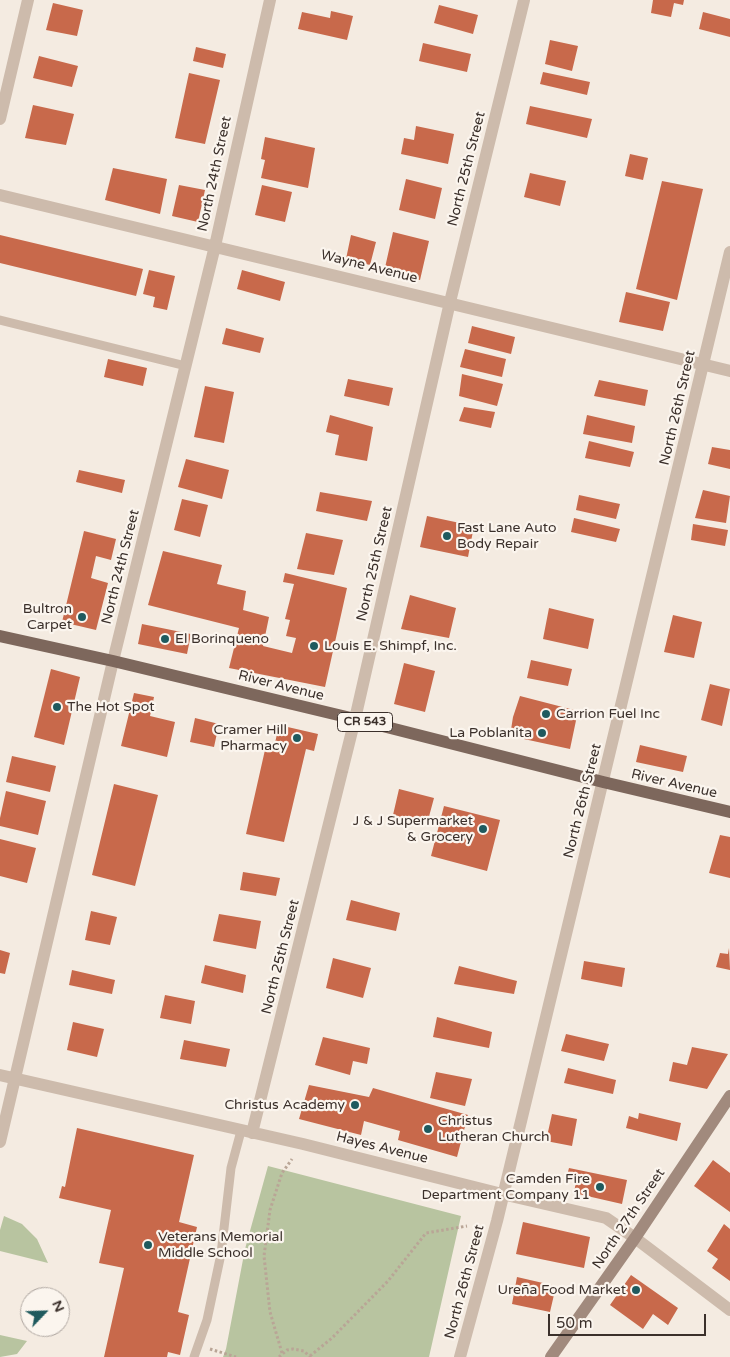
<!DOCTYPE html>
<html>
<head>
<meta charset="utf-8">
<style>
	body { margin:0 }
	#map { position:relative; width:730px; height:1357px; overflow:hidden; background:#f4ebe1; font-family:"Varela Round",sans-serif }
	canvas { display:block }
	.north { position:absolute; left:20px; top:1287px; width:50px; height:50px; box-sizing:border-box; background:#fbf5ee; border:1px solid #aea6a0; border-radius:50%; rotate:66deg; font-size:14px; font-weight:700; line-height:20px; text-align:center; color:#3b302b }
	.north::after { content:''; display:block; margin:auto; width:18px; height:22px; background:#1f5a5e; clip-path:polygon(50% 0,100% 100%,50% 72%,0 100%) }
	.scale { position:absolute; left:548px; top:1314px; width:158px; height:22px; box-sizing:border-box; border:2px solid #3b302b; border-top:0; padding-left:6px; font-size:15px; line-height:18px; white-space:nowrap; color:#3b302b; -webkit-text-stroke:4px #fbf5ee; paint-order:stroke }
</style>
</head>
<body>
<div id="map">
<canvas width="730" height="1357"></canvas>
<div class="north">N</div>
<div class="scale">50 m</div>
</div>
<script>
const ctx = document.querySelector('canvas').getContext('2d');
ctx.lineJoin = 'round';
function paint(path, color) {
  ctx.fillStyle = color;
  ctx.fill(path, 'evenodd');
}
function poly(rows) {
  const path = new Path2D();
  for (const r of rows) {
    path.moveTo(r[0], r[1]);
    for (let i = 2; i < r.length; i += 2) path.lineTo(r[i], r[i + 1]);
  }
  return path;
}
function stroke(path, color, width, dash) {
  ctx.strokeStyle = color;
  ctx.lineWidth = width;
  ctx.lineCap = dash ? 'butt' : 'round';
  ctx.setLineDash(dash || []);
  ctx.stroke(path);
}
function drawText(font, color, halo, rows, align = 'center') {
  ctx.font = font + ' "Varela Round",sans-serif';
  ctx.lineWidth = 4.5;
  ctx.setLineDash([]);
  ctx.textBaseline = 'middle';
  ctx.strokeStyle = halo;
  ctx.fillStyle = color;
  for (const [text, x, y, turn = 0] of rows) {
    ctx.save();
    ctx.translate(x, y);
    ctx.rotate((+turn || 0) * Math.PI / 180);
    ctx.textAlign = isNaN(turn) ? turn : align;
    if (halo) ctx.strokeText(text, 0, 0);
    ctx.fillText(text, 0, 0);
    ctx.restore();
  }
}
paint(poly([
	[268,1166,461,1216,429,1357,223,1357,226,1349,245,1249],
	[4,1216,22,1224,37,1239,48,1263,0,1251,0,1230],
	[0,1335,27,1341,17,1354,0,1357]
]), '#b8c4a0');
paint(poly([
	[653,0,684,0,683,5,674,3,671,17,651,13],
	[53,3,83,10,77,36,46,30],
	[439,5,478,15,473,34,434,23],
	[331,11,353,16,347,40,298,29,302,12,330,18],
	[703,12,730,19,730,37,699,29],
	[550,40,578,46,572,71,545,64],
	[423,43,471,54,467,72,419,61],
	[196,47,226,54,223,68,193,61],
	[39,56,78,66,72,87,33,78],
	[543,72,590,82,587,95,540,84],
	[189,73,220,80,205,144,175,138],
	[33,105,74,114,66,145,25,138],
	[530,106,592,119,587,138,526,124],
	[416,126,454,134,448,164,401,154,404,138,414,140],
	[265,137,315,148,308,188,261,178,265,160,261,159],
	[630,154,648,158,643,180,625,176],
	[113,168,167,179,160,214,105,200],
	[530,173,566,181,560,206,524,197],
	[406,179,442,188,435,219,399,210],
	[662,181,703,189,677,300,636,289],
	[179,185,205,190,198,222,172,216],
	[262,185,292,192,285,222,255,215],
	[393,232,429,241,420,280,384,272],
	[0,235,143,269,136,296,0,263],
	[351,235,376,242,370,265,346,259],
	[149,270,175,276,167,310,153,307,155,297,143,294],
	[242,270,285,282,280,301,237,289],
	[626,292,670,302,663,331,619,322],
	[472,326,515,337,511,354,468,343],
	[226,328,264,338,260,353,222,344],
	[465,349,506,359,502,377,460,367],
	[108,359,147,368,143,386,104,377],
	[462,374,503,384,497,406,459,396],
	[348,379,393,388,389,406,344,396],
	[599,380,648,390,645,406,594,396],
	[205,386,234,392,224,443,194,437],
	[464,407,495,412,491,428,459,421],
	[330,415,373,427,367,461,335,455,339,435,326,432],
	[587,415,635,426,632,443,583,434],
	[589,441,634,452,630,467,585,458],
	[712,447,730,450,730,469,708,464],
	[186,459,229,470,222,499,178,487],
	[79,470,125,480,122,493,76,482],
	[703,490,730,496,726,523,695,518],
	[320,492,372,501,367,521,316,511],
	[579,495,620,504,616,519,576,510],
	[182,499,208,505,200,537,174,530],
	[427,516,474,526,468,557,420,547],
	[574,518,620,529,616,542,571,532],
	[693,524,728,530,725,546,691,540],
	[84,531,116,539,111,560,96,556,91,578,108,583,96,630,62,622],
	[306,533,343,540,334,575,297,569],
	[163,551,222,565,217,584,246,591,243,610,269,617,263,646,292,653,296,638,286,636,290,620,285,619,294,584,283,582,285,573,347,588,325,687,229,668,239,628,148,605],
	[410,595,456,608,449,638,401,629],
	[549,608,594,619,588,649,543,639],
	[673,615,702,622,694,658,664,652],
	[142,624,191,634,187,654,138,644],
	[531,660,572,669,568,686,527,678],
	[404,663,435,671,425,712,394,704],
	[51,669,80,677,64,745,34,737],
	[710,684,730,689,722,726,701,720],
	[134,693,154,697,150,716,175,722,167,757,121,746],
	[520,696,578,711,570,749,510,736,513,717],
	[195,718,219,724,214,747,190,742],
	[279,725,318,734,314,751,306,749,284,842,246,834,267,741,275,743],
	[640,745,687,756,683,772,636,762],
	[12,756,56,766,50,792,6,782],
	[114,784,158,795,135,886,92,875],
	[399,789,434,798,427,824,393,815],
	[6,791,46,801,38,835,0,826,0,818],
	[444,806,500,820,487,871,431,856],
	[720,835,730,837,730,878,709,873],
	[0,839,36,848,27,883,0,876],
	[243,872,280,878,276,896,240,890],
	[351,900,400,913,396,931,346,920],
	[91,911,117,917,110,945,85,940],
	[219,914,261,921,256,949,213,941],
	[729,948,730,970,716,967,720,953,728,954],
	[0,950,10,953,5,974,0,973],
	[333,958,371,968,363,998,326,988],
	[584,961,625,968,622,987,581,979],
	[205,965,246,975,243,993,201,983],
	[459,966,517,981,514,994,454,984],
	[72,970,115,980,112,994,69,985],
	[165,995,195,1001,191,1024,160,1018],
	[437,1017,492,1032,489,1048,433,1037],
	[73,1022,104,1029,97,1057,67,1050],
	[566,1034,609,1044,604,1061,561,1051],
	[323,1037,370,1048,367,1064,353,1061,350,1075,315,1065],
	[184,1040,230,1049,226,1067,180,1059],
	[692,1047,728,1054,707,1089,669,1081,673,1062,687,1065],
	[568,1068,616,1080,613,1094,564,1083],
	[436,1072,472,1079,465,1106,430,1098],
	[309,1085,369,1097,373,1088,468,1115,457,1157,398,1140,400,1131,364,1121,361,1135,299,1119],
	[639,1113,681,1123,677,1141,626,1128,629,1116,638,1119],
	[552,1114,577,1119,572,1146,546,1141],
	[77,1128,194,1155,179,1222,197,1227,178,1312,189,1315,180,1355,168,1352,167,1357,104,1357,124,1268,99,1263,111,1210,59,1198,62,1186,65,1187],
	[713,1160,730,1173,730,1212,694,1186],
	[569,1168,627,1180,622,1204,574,1193,576,1181,566,1179],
	[523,1222,590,1237,584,1268,516,1254],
	[724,1224,730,1229,730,1281,712,1268,718,1259,707,1251],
	[631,1275,678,1308,668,1325,653,1314,643,1329,610,1305],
	[517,1277,556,1286,550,1312,512,1304]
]), '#c8694b');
stroke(poly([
	[210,1349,236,1357],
	[282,1353,270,1312,264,1256,270,1210,282,1173,292,1159],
	[310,1356,332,1338,388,1281,426,1233,467,1226],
	[279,1357,287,1350,293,1349,304,1351,310,1357]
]), '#b9a596', 3, [2.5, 2.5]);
stroke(poly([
	[0,320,186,366],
	[194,1357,207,1320,221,1254,231,1168,241,1131]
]), '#cdbbac', 9);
stroke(poly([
	[0,119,28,0],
	[0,195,730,371],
	[0,1075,303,1144,502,1194,606,1218,635,1238,730,1310],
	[252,1133,355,719,450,302,524,0],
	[0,1142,113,661,215,246,270,0],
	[460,1357,497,1221,730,252]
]), '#cdbbac', 12);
stroke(poly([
	[551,1357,635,1238,730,1096]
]), '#a18a7d', 12);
stroke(poly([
	[0,636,113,661,355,719,603,782,730,812]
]), '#7d675c', 12);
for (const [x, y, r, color] of [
	[447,536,5,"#1f5a5e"],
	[82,617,5,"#1f5a5e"],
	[165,639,5,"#1f5a5e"],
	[314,646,5,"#1f5a5e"],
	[57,707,5,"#1f5a5e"],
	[546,714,5,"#1f5a5e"],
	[542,733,5,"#1f5a5e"],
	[297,738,5,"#1f5a5e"],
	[483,829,5,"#1f5a5e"],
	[355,1105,5,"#1f5a5e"],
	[428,1129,5,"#1f5a5e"],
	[600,1187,5,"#1f5a5e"],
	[148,1245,5,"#1f5a5e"],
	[636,1290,5,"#1f5a5e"]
]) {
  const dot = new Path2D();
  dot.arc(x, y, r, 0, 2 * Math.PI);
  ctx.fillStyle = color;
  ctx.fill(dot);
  stroke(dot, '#fbf5ee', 2);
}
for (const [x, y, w] of [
	[365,722,55]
]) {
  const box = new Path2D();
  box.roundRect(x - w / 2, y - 9.5, w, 19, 4);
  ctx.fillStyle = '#fbf5ee';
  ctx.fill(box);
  stroke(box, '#3b302b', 1);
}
drawText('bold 12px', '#3b302b', null, [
	["CR 543",365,722]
]);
drawText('14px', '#3b302b', '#fbf5ee', [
	["North 25th Street",467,169,-76],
	["North 24th Street",215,174,-78],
	["Wayne Avenue",369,267,14],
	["North 26th Street",678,408,-77],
	["North 25th Street",375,564,-77],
	["North 24th Street",121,567,-76],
	["River Avenue",281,686,14],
	["River Avenue",674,784,13],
	["North 26th Street",583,801,-76],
	["North 25th Street",281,957,-76],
	["Hayes Avenue",382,1148,14],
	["North 27th Street",629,1219,-56],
	["North 26th Street",465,1282,-75]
]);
drawText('14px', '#3b302b', '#fbf5ee', [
	["Fast Lane Auto",457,528],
	["Body Repair",457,544],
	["Bultron",72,609,"right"],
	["Carpet",72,625,"right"],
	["El Borinqueno",175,639],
	["Louis E. Shimpf, Inc.",324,646],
	["The Hot Spot",67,707],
	["Carrion Fuel Inc",556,714],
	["Cramer Hill",287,730,"right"],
	["Pharmacy",287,746,"right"],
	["La Poblanita",532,733,"right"],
	["J & J Supermarket",473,821,"right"],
	["& Grocery",473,837,"right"],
	["Christus Academy",345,1105,"right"],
	["Christus",438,1121],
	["Lutheran Church",438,1137],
	["Camden Fire",590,1179,"right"],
	["Department Company 11",590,1195,"right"],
	["Veterans Memorial",158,1237],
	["Middle School",158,1253],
	["Ureña Food Market",626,1290,"right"]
], 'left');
</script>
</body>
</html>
